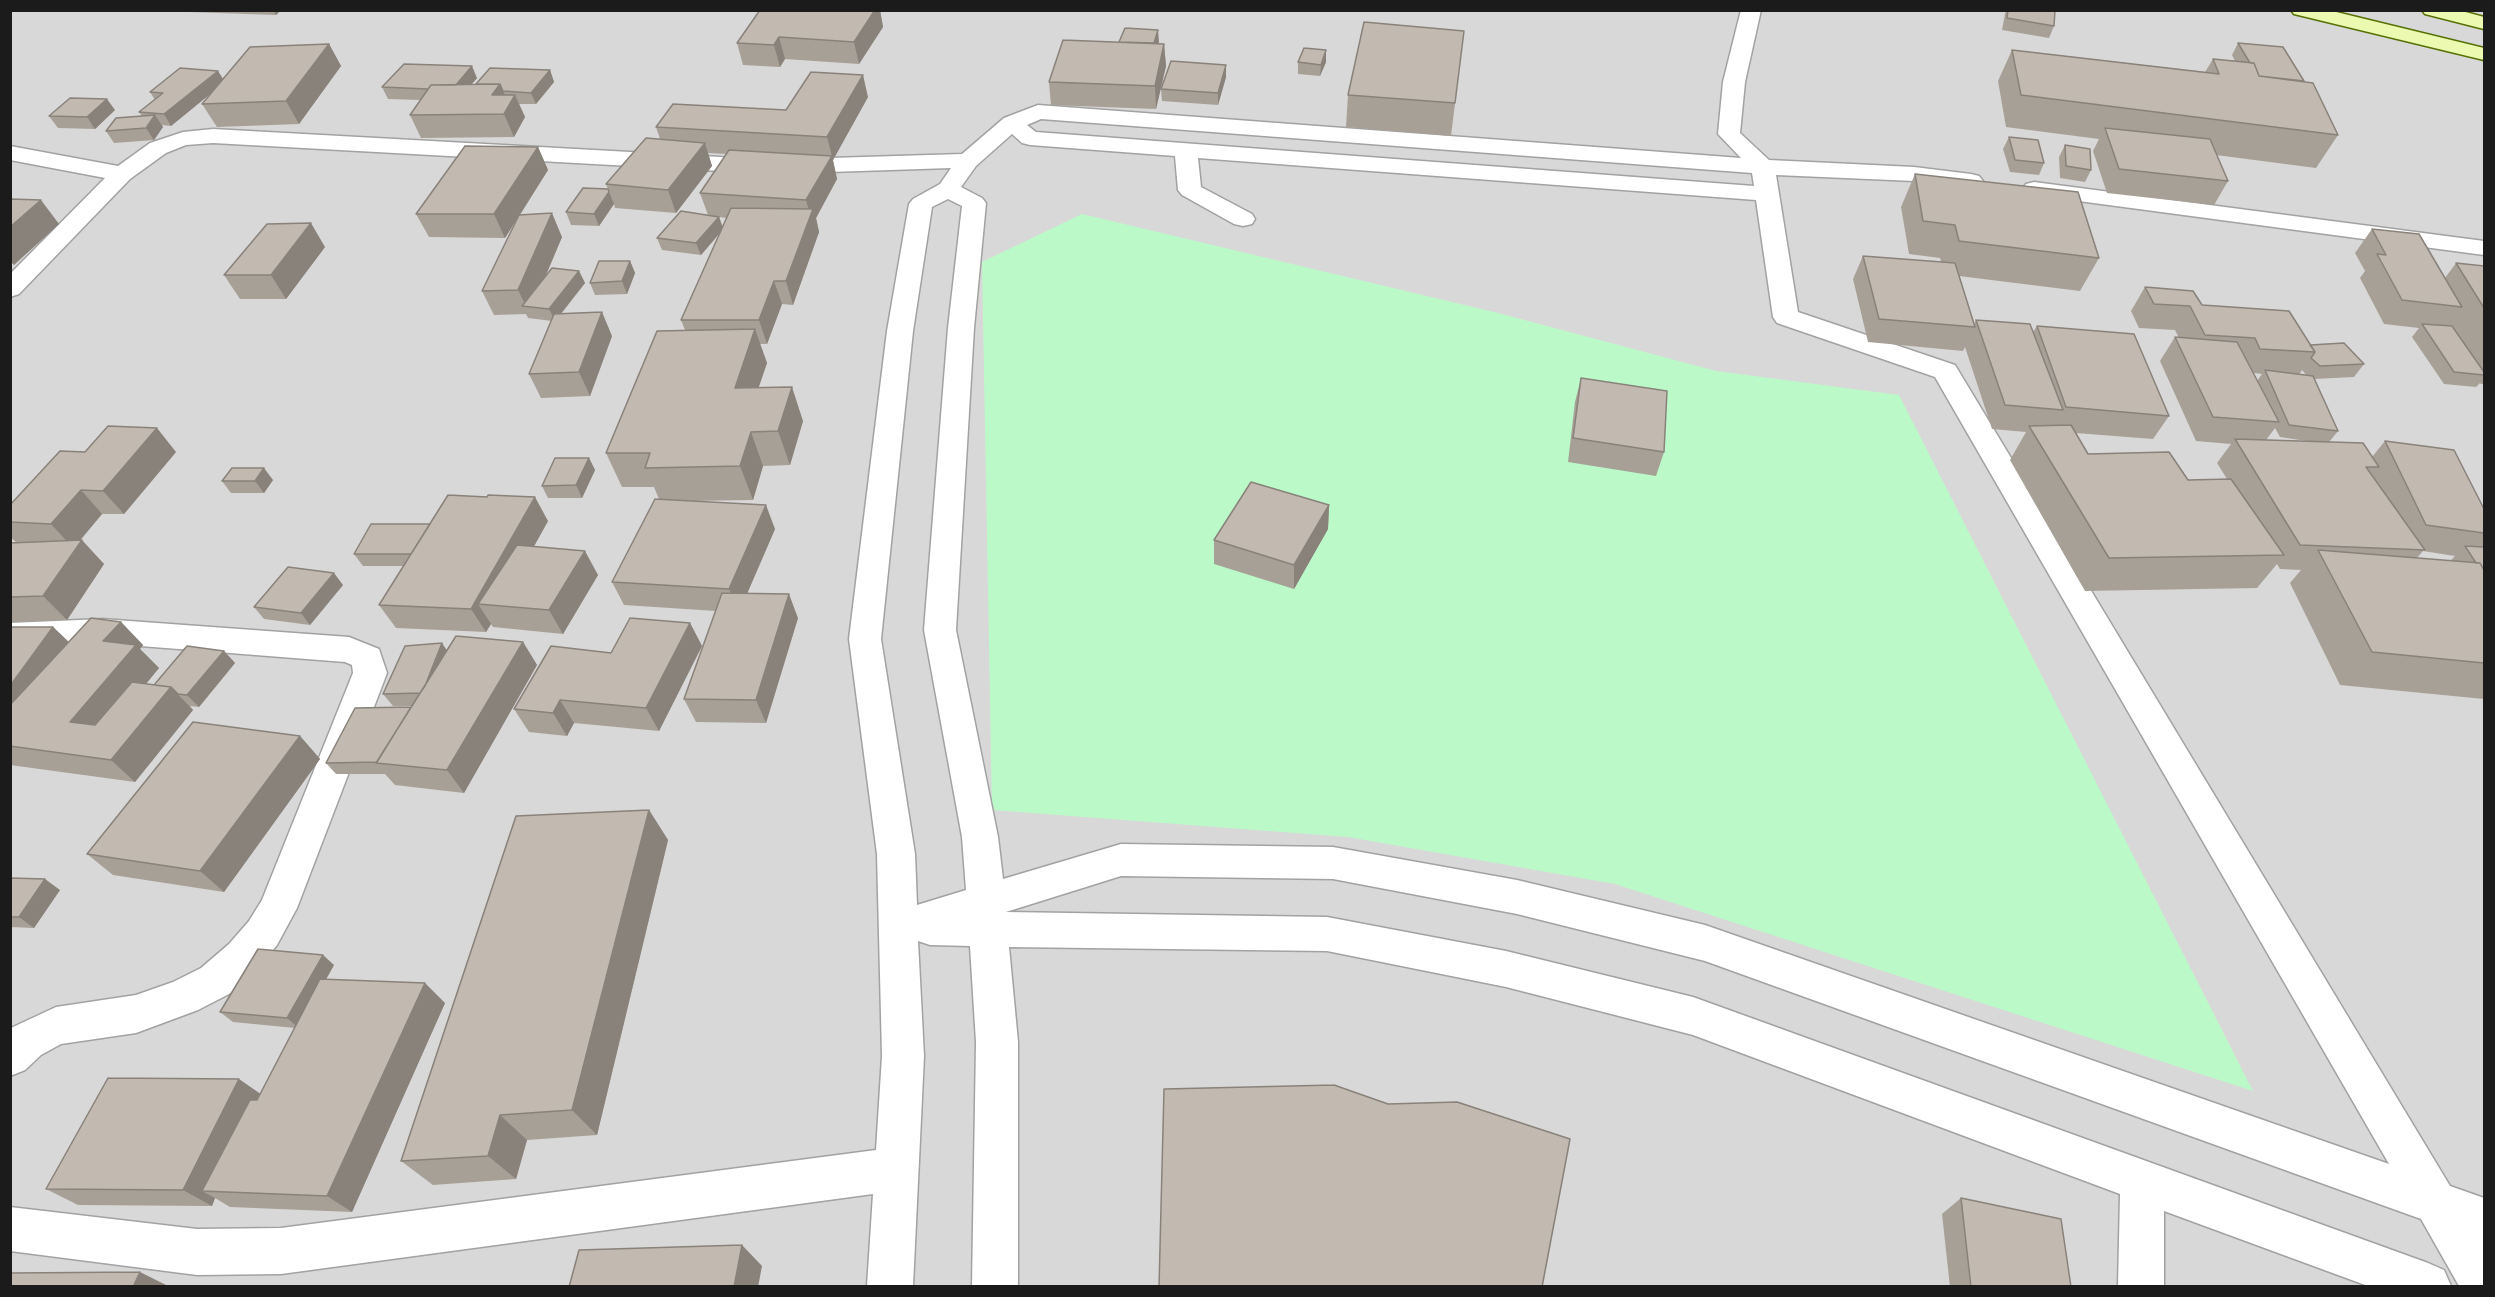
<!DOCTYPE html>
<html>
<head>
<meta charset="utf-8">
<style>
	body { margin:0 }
	#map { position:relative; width:2495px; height:1297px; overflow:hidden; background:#edebe0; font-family:Ubuntu,sans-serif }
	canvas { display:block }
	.frame { position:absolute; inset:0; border:12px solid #1b1b1b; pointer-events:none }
</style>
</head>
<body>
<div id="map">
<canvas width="2495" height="1297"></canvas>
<div class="frame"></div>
</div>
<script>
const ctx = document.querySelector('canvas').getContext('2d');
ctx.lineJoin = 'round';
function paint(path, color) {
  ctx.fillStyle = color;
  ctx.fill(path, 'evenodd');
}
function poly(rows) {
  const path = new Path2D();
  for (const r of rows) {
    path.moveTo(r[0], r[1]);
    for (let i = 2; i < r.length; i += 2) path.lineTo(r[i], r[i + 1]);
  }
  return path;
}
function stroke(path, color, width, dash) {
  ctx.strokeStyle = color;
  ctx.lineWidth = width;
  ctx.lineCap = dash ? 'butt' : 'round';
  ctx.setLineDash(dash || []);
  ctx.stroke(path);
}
paint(poly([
	[11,11,2484,11,2484,1286,11,1286]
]), '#d9d8d8');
paint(poly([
	[1082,214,1498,313,1716,371,1899,395,2253,1091,1615,884,1348,837,992,810,982,262]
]), '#bbfac8');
const street = poly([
	[1741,10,1761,10,1745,82,1740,133,1769,160,1914,167,1971,174,1979,176,1983,181,1979,186,1971,188,1914,181,1776,175,1798,312,1955,365,2450,1186,2484,1198,2484,1286,2459,1286,2421,1219,1705,961,1517,914,1333,879,1121,876,1006,912,1327,917,1506,951,1693,997,2428,1263,2444,1270,2451,1286,2368,1286,2164,1211,2164,1286,2118,1286,2120,1194,1693,1035,1506,987,1327,951,1009,947,1018,1042,1018,1286,972,1286,976,1042,970,946,930,945,918,941,924,1056,913,1286,867,1286,873,1194,281,1274,197,1275,10,1251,10,1207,197,1229,281,1228,876,1150,882,1056,877,854,849,639,887,331,909,204,913,199,940,184,951,168,830,172,721,171,213,143,186,145,166,153,130,179,19,294,10,297,10,274,105,178,10,160,10,146,118,166,150,143,183,132,213,129,721,157,830,158,962,154,1004,118,1038,105,1741,158,1718,134,1723,82,1741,10],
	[1041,119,1752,173,1754,186,1036,132,1027,125,1041,119],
	[1012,134,1022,143,1030,145,1175,156,1178,190,1182,195,1234,224,1243,226,1252,224,1255,219,1252,214,1201,187,1198,158,1756,200,1773,317,1777,323,1935,377,2389,1164,1705,925,1517,880,1333,847,1121,844,1003,879,998,837,956,630,974,328,986,203,982,198,961,187,976,166,1012,134],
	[948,199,962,206,948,328,924,630,962,837,966,890,917,905,915,854,881,639,913,331,932,207,948,199],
	[2034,182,2484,241,2484,255,2026,194,2022,189,2026,184,2034,182],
	[102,619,349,637,379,649,387,673,297,908,277,945,257,970,229,994,198,1010,136,1033,61,1044,41,1055,25,1070,10,1076,10,1029,13,1027,56,1007,136,995,173,982,201,968,229,944,249,921,262,900,353,673,352,665,345,662,102,643,10,647,10,623,102,619]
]);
const secondary = poly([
	[2291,10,2328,10,2484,48,2484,60,2294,14,2291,10],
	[2422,10,2458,10,2484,17,2484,29,2425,14,2422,10]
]);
stroke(street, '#a2a2a2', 3);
stroke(secondary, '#567103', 3);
paint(street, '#fff');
paint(secondary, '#ecfab1');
paint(poly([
	[188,10,281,10,276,15,189,12],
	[760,10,880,10,883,27,859,64,785,59,780,67,743,65,737,43],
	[2006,10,2055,10,2054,26,2049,38,2002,30,2005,14],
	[1464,31,1451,136,1346,127,1348,95],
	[1119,42,1159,42,1158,44,1164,44,1166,66,1156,109,1051,105,1049,82],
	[2238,43,2338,135,2316,168,2216,155,2228,181,2214,205,2107,193,2093,151,2099,139,2006,127,1998,81,2012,50,2205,72,2213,59,2235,61,2232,55],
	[329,44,341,66,299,124,217,127,202,104,211,93,171,126,161,125,163,127,154,140,114,143,106,131,142,116,139,112,155,100,150,92,223,79],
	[1298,62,1326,62,1320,76,1298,74],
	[1226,65,1226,77,1218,105,1162,101,1161,89],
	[550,70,554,82,536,104,519,104,525,117,514,137,421,138,410,115,421,100,388,99,382,87,477,78,472,84,476,84],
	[868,97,833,160,837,179,816,218,819,232,793,305,782,304,767,344,760,344,767,363,758,388,803,421,790,465,763,466,753,500,690,501,775,529,747,594,798,618,766,723,696,722,684,699,716,611,624,605,612,582,659,499,654,487,622,487,606,453,685,330,681,320,721,232,701,255,662,250,657,238,708,215,700,193,726,154,708,153,712,166,676,213,615,208,614,204,599,226,571,225,566,212,608,189,606,184,660,139,656,127,786,110],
	[719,217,727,218,723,227],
	[115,110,95,129,58,128,49,116],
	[2009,137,2044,163,2039,175,2010,172,2003,149],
	[2065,145,2091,170,2085,182,2060,178,2059,157],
	[538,147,548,170,520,215,562,237,545,278,579,271,585,283,561,314,612,336,590,396,541,398,529,374,552,321,528,318,526,314,494,315,482,291,517,219,505,238,429,237,416,214],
	[1915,174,2099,258,2080,291,1959,276,1974,324,1976,320,2033,332,2037,326,2169,416,2153,439,2076,433,2088,454,2188,480,2227,479,2217,463,2231,444,2196,441,2160,361,2175,337,2179,338,2175,330,2139,328,2131,311,2145,287,2202,305,2364,364,2354,377,2314,379,2338,431,2329,442,2372,457,2385,441,2484,509,2484,699,2340,685,2290,583,2301,570,2280,569,2277,564,2257,588,2085,591,2010,460,2026,432,1992,429,1965,347,1963,351,1868,342,1853,279,1863,256,1941,262,1940,258,1909,254,1901,207],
	[2302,370,2307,376,2299,375],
	[2254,373,2262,374,2257,381],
	[2275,428,2280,437,2313,442,2266,440],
	[2423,551,2455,556,2450,561,2417,558],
	[2372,229,2445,278,2456,263,2484,266,2484,384,2481,384,2480,383,2476,387,2444,384,2412,337,2419,328,2384,324,2360,278,2365,271,2355,253],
	[325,247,286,299,240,299,224,275],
	[630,261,635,273,627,294,595,295,590,283],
	[1581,378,1664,452,1656,476,1568,462,1575,402],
	[176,452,124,514,102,514,80,541,104,564,67,620,10,622,10,543,16,542,10,537,10,505],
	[589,458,595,470,582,498,548,498,542,486],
	[273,480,264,493,231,493,222,481],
	[1329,505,1328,529,1294,589,1214,564,1214,540],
	[548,521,534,546,598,575,563,634,493,627,491,624,486,632,396,628,379,605,403,566,363,566,354,554,430,524],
	[343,585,310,625,264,619,254,607],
	[121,622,143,645,140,649,159,668,146,684,154,685,224,651,235,663,199,707,190,706,193,710,135,782,10,765,10,627,53,627,69,642],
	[690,623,702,646,659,731,574,723,567,736,529,732,514,709,611,653],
	[523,642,537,665,464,793,395,785,385,774,336,774,326,763,411,707,412,706,393,706,383,694,447,650],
	[300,736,320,759,224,892,113,875,87,854],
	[649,810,668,840,597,1135,527,1140,516,1179,433,1185,401,1161],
	[10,878,60,890,34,928,10,927],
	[334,965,326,979,445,1003,352,1212,230,1207,215,1198,212,1206,78,1205,46,1189,260,1094,295,1028,233,1022,220,1012],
	[1961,1198,2071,1287,1950,1287,1942,1214]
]), '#a7a097');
paint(poly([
	[273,10,281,10,276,15],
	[875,10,880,10,883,27,859,64,854,42],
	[1158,30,1159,42,1153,58,1153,46],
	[779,37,785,59,780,67,774,45],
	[329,44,341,66,299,124,286,101],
	[1164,44,1166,66,1156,109,1155,86],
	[1326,50,1326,62,1320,76,1321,65],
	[1226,65,1226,77,1218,105,1218,93],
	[472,66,477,78,457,101,452,89],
	[550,70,554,82,536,104,531,93],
	[218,71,225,82,171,126,164,114],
	[863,75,868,97,833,160,827,137],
	[500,84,509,104,515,95,525,117,514,137,504,114,492,95],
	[107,99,115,110,95,129,87,117],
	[155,115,163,127,154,140,146,128],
	[705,143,712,166,676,213,668,190],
	[538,147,548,170,505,238,494,214],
	[832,156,837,179,816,218,819,232,793,305,786,281,810,215,806,200],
	[609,192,614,204,599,226,594,214],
	[41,200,59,224,14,265,10,261,10,227],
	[552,213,562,237,532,307,526,306,518,290],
	[719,217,723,229,701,255,696,243],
	[311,223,325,247,286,299,271,275],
	[630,261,635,273,627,294,622,281],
	[579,271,585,283,555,321,549,309],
	[774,281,782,304,767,344,759,320],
	[602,312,612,336,590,396,579,372],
	[755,329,767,363,747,422,735,388],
	[792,387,803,421,790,465,778,431],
	[157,428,176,452,124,514,103,491],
	[751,432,763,466,753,500,740,466],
	[589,458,595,470,582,498,576,485],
	[264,468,273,480,264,493,255,481],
	[81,490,102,514,73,548,51,524],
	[535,497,548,521,501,606,478,604,491,624,486,632,471,609],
	[766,505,775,529,739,612,729,589],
	[1329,505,1328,529,1294,589,1294,565],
	[82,540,104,564,67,620,43,596],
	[585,551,598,575,563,634,549,610],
	[334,573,343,585,310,625,301,613],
	[789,594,798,618,766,723,756,700],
	[121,622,143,645,140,649,159,668,95,745,70,722,103,641],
	[690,623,702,646,659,731,646,708],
	[53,627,77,650,10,746,10,686],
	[523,642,537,665,464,793,447,770],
	[442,643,450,655,422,693],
	[224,651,235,663,199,707,187,695],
	[171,687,193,710,135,782,111,760],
	[560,700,574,723,567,736,553,713],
	[300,736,320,759,224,892,200,871],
	[649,810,668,840,597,1135,572,1110],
	[45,879,60,890,34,928,19,917],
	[323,955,334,965,299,1028,287,1018],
	[425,983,445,1003,352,1212,327,1196],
	[239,1079,265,1097,202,1191,215,1198,212,1206,183,1190],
	[500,1115,527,1140,516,1179,488,1156],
	[742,1245,762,1266,758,1287,734,1287],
	[140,1272,170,1287,133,1287]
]), '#88827b');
const building = poly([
	[760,10,875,10,854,42,779,37,774,45,737,43,760,10],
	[2008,10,2055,10,2054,26,2007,18,2008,10],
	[1364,22,1464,31,1455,103,1348,95,1364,22],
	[1125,28,1158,30,1154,43,1119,42,1125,28],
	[1063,40,1164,44,1155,86,1049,82,1063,40],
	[2238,43,2283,47,2304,81,2259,76,2254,63,2250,63,2238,43],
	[329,44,286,101,202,104,250,47,329,44],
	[1304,48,1326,50,1321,65,1298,62,1304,48],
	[2012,50,2219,74,2213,59,2254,63,2259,76,2313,83,2338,135,2021,95,2012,50],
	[1171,61,1226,65,1218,93,1161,89,1171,61],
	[404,64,472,66,456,85,431,85,428,89,382,87,404,64],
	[180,68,218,71,164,114,139,112,163,93,150,92,180,68],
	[490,68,550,70,531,93,503,91,500,84,476,84,490,68],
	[811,72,863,75,827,137,656,127,673,104,786,110,811,72],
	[500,84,492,95,515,95,504,114,410,115,431,85,500,84],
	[70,98,107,99,87,117,49,116,70,98],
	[155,115,146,128,106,131,116,118,155,115],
	[2105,128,2210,139,2228,181,2119,169,2105,128],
	[2009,137,2038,140,2044,163,2015,160,2009,137],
	[646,138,705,143,668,190,606,184,646,138],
	[2065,145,2090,149,2091,170,2066,166,2065,145],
	[465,146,538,147,494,214,416,214,465,146],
	[729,150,832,156,806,200,700,193,729,150],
	[1915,174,2078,192,2099,258,1959,241,1955,225,1923,221,1915,174],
	[583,188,608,189,609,192,594,214,566,212,583,188],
	[10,199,41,200,10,227,10,199],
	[731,208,813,209,786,281,774,281,759,320,681,320,731,208],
	[681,211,719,217,696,243,657,238,681,211],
	[552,213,518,290,482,291,519,215,552,213],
	[311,223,271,275,224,275,267,224,311,223],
	[2372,229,2419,234,2462,307,2402,300,2377,254,2386,255,2372,229],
	[1863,256,1955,263,1975,327,1879,319,1863,256],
	[599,261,630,261,622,281,590,283,599,261],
	[2456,263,2484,266,2484,308,2456,263],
	[552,268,579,271,549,309,522,306,552,268],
	[2145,287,2193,291,2202,305,2289,311,2315,352,2260,349,2255,338,2205,335,2190,306,2154,304,2145,287],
	[602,312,579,372,529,374,554,314,602,312],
	[1976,320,2030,324,2063,410,2005,405,1976,320],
	[2422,324,2452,326,2484,372,2484,375,2454,372,2422,324],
	[2037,326,2134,334,2169,416,2066,407,2037,326],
	[755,329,735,388,792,387,778,431,751,432,740,466,645,468,650,453,606,453,657,331,755,329],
	[2175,337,2237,342,2279,422,2213,417,2175,337],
	[2344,343,2364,364,2320,366,2311,358,2315,352,2310,345,2344,343],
	[2265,370,2313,376,2338,431,2289,425,2265,370],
	[1581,378,1667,391,1664,452,1573,438,1581,378],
	[2071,425,2088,454,2169,452,2188,480,2231,479,2284,555,2109,558,2029,426,2071,425],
	[108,426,157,428,103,491,81,490,51,524,10,522,10,505,60,451,85,452,108,426],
	[2235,439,2363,443,2379,467,2366,467,2425,550,2300,545,2235,439],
	[2385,441,2454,450,2484,509,2484,533,2426,525,2385,441],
	[555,458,589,458,576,485,542,486,555,458],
	[232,468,264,468,255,481,222,481,232,468],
	[1251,482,1329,505,1294,565,1214,540,1251,482],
	[448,495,487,497,488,495,535,497,471,609,379,605,448,495],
	[655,499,766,505,729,589,612,582,655,499],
	[371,524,430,524,411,554,354,554,371,524],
	[82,540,43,596,10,597,10,543,82,540],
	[517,545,585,551,549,610,478,604,517,545],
	[2465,546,2484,547,2484,570,2480,563,2476,563,2465,546],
	[2318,550,2480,563,2484,570,2484,663,2372,652,2318,550],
	[288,567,334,573,301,613,254,607,288,567],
	[722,593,789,594,756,700,684,699,722,593],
	[91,618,121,622,103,641,136,645,70,722,95,725,132,682,171,687,111,760,10,746,10,705,91,618],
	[630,618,690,623,646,708,560,700,553,713,514,709,551,646,611,653,630,618],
	[10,627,53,627,10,686,10,627],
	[456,636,523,642,447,770,376,763,456,636],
	[442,643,425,686,420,693,383,694,405,646,442,643],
	[187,646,224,651,187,695,178,694,171,687,154,685,187,646],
	[411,707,377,762,326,763,355,708,411,707],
	[193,722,300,736,200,871,87,854,193,722],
	[649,810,572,1110,500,1115,488,1156,401,1161,516,816,649,810],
	[10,878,45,879,19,917,10,917,10,878],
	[258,949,323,955,287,1018,220,1012,258,949],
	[320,979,425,983,327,1196,202,1191,250,1100,257,1100,320,979],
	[108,1078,239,1079,183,1190,46,1189,108,1078],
	[1334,1085,1388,1104,1457,1102,1570,1139,1542,1287,1159,1287,1164,1089,1334,1085],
	[1961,1198,2061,1219,2071,1287,1971,1287,1961,1198],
	[742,1245,734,1287,569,1287,579,1250,742,1245],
	[140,1272,133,1287,10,1287,10,1273,140,1272]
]);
paint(building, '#c2bab0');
stroke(building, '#88827b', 1.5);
</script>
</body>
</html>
